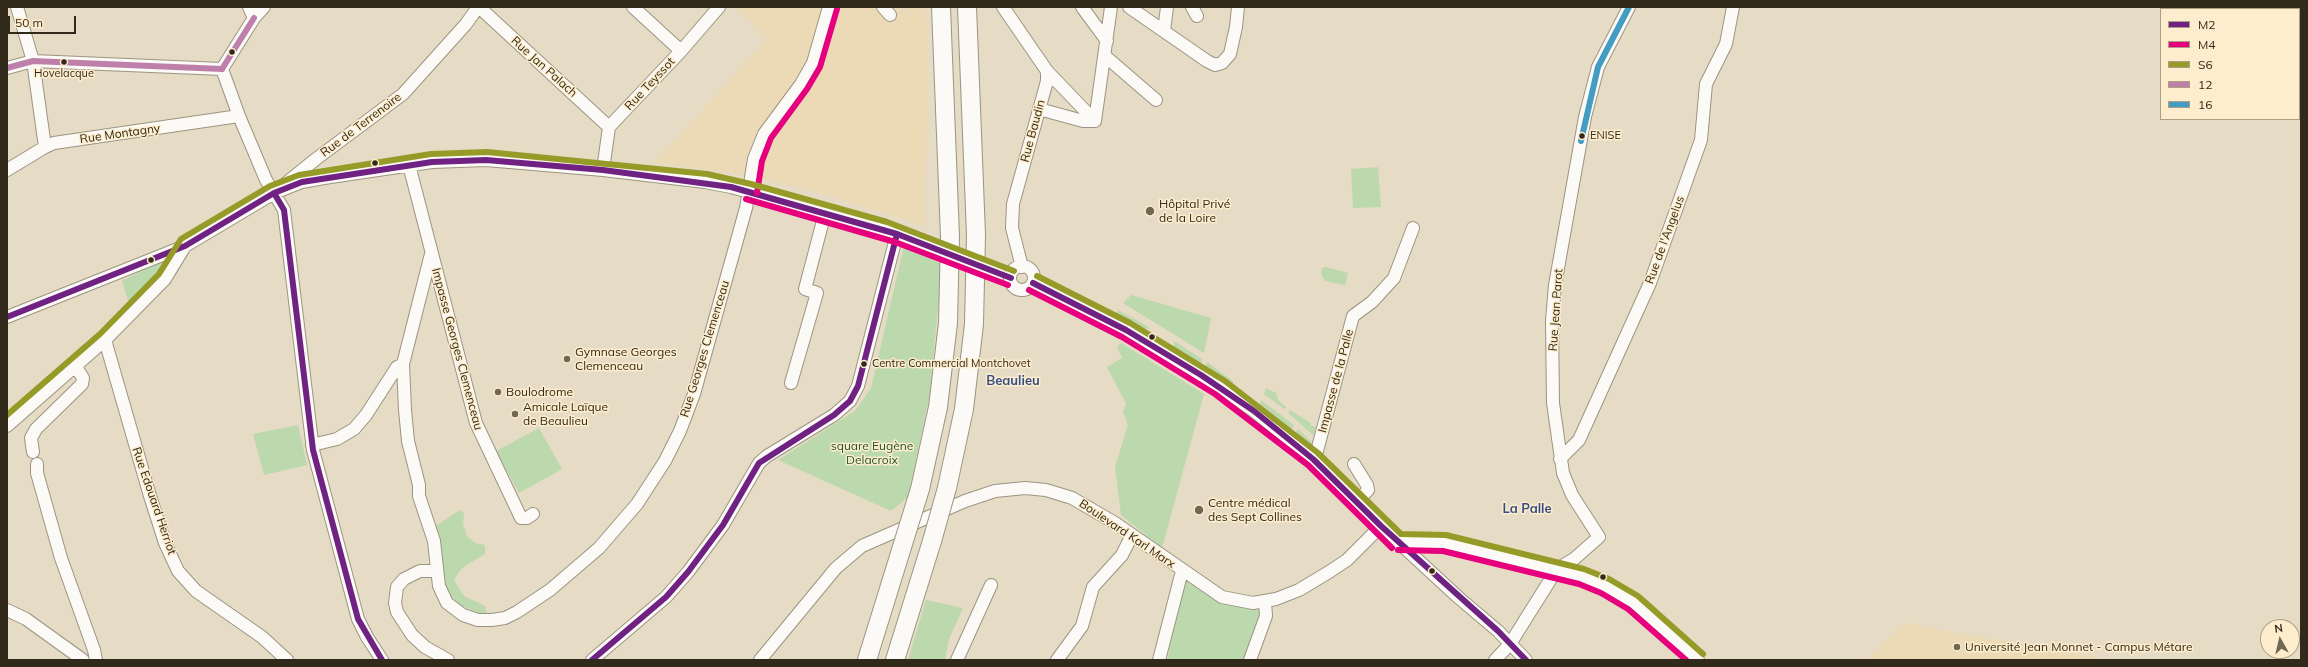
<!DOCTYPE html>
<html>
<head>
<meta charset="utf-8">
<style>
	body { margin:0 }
	#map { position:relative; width:2308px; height:667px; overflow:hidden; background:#e6dbc5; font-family:Mulish,sans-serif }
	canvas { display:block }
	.frame { position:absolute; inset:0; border:8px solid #312919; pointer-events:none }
	.legend { position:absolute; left:2160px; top:8px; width:140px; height:112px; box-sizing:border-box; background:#feedcd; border:1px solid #ac9f85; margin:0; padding:5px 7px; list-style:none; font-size:12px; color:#312919 }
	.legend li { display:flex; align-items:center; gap:8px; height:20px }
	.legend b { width:20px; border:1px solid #ac9f85 }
	.north { position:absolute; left:2260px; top:619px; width:40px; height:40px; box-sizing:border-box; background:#feedcd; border:1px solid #ac9f85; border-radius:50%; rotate:352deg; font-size:11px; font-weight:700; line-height:16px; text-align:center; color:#312919 }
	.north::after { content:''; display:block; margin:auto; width:14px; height:18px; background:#706755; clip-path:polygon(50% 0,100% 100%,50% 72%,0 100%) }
	.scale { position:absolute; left:8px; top:16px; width:68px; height:18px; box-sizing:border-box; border:2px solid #312919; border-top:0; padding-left:5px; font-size:12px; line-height:14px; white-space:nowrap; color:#312919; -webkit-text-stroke:3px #feedcd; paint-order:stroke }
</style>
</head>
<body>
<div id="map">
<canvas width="2308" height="667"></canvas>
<div class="frame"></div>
<ul class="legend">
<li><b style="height:5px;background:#702283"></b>M2</li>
<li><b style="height:5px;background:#e6007e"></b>M4</li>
<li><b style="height:5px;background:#969a27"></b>S6</li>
<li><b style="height:5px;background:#be80ab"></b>12</li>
<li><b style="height:5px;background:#439dc2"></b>16</li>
</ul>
<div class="north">N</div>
<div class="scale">50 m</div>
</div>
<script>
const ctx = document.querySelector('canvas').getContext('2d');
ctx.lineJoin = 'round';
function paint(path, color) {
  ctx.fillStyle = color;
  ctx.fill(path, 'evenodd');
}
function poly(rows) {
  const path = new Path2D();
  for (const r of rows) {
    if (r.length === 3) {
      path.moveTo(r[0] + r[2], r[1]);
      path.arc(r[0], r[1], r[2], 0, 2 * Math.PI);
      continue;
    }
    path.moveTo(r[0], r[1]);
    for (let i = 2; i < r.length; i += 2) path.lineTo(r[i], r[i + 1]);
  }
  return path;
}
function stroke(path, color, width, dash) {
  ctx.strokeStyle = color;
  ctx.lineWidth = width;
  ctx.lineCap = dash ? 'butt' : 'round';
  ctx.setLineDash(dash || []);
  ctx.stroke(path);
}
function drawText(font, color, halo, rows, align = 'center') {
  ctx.font = font + ' Mulish,sans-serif';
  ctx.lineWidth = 3;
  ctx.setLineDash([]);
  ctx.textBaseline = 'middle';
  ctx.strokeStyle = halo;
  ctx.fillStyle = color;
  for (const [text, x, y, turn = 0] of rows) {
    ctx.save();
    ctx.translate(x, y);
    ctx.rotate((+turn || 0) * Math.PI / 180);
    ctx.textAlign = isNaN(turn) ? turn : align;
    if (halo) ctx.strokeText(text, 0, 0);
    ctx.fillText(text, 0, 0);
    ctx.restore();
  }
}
paint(poly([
	[736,7,899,7,902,11,911,7,926,7,928,56,925,226,810,190,739,174,655,162,767,39],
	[1904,623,1958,633,2111,660,1866,660]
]), '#ecd9b5');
paint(poly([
	[1378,167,1381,207,1353,208,1351,169],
	[904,246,942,264,930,393,908,497,891,511,778,460,855,411,871,388],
	[162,261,166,263,162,275,130,307,122,281],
	[1325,267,1348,273,1345,285,1325,281,1321,274,1322,268],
	[1131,295,1211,318,1204,353,1123,303],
	[1118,310,1149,327,1148,329,1132,327,1115,317],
	[1174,341,1202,359,1200,368,1182,357,1174,347],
	[1121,343,1204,394,1162,548,1121,515,1115,467,1128,425,1123,412,1126,404,1107,367,1122,358,1117,347],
	[1207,362,1234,382,1231,384,1217,375,1211,375,1204,371],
	[1266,388,1276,393,1278,400,1286,407,1284,409,1264,394],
	[1261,400,1294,425,1290,431,1260,409],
	[1290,410,1311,423,1310,425,1316,427,1313,435,1288,413],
	[298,425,307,465,264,475,253,434],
	[539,428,562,469,519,493,496,451],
	[1298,429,1314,444,1312,449,1294,435],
	[1321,455,1355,490,1353,491,1321,459],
	[460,510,464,513,463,524,467,536,475,543,485,545,485,554,462,568,454,580,464,596,485,606,487,613,480,613,460,605,449,594,443,580,434,527],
	[1185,582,1188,582,1216,600,1229,604,1254,608,1260,612,1261,618,1246,660,1167,660,1170,650,1166,649],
	[926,600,963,608,949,639,945,660,908,660]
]), '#bcd8ad');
const minor = poly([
	[17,7,33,61,45,147],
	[249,7,254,18],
	[479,7,609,127],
	[633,7,681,51],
	[883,7,890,15],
	[1003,7,1047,71,1047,81,1013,204,1012,228,1022,267],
	[1082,7,1107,41],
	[1129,7,1207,61,1215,65,1222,63,1230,54,1236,27,1238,7],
	[1192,7,1197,16],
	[1164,31,1167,7],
	[1105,56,1156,100],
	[7,68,33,61,222,69],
	[222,69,239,116,266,180,284,210,313,450,358,619,367,637,382,660],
	[222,69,254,18,264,7],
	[1047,71,1095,121],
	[1039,109,1083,121,1095,121],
	[1095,121,1111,7],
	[409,165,476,423,521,518,527,518,533,514],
	[7,170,45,147,54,143,239,116],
	[603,170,609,127,681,51,719,7],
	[274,193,302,182,324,178,432,162,486,160,603,170,705,182,731,187,885,230,928,246],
	[431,254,403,364,405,410,408,441,419,485,419,496,434,541,439,586,447,603,463,615,478,620,492,620,505,618,517,612,550,590,599,548,637,504,665,461,680,431,694,394,746,208,754,159,764,134,801,84,813,63,829,7],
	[1022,278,12],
	[1033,283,1126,330,1201,375,1254,411,1313,459,1381,526,1459,598,1498,631,1526,660],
	[7,317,185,246,274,193,316,159,403,94,466,24,478,7],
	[105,340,150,496,165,543,178,571,196,591,262,637,287,660],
	[791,383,817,293,805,289,825,213],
	[7,426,105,340,165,279,185,246],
	[312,445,337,439,354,429,366,415,397,367,403,364],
	[33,452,31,438,36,429,82,384,83,378,76,367],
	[1313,459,1317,451,1353,316,1372,302,1394,278,1413,228],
	[1560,459,1579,440,1650,283,1701,140,1706,84,1726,44,1733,7],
	[37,464,37,473,61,558,94,650,96,660],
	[1354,464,1367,485,1368,490,1356,503],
	[1398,542,1444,543,1581,576,1605,586,1633,602,1698,660],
	[436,571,420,571,404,579,397,587,395,603,397,612,412,635,425,647,448,660],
	[7,610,26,619,83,660],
	[592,660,666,597,688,572,723,525,759,463,767,456,834,415,850,401,858,386,897,234],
	[760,660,836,568,862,546,965,501,995,491,1025,488,1046,490,1072,498,1115,523,1222,597,1253,603,1276,599,1299,590,1329,572,1347,560,1381,526],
	[957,660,991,585],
	[1057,660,1082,626,1093,587,1122,555,1132,535],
	[1159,660,1182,571],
	[1250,660,1266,616,1265,602],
	[1495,660,1510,644,1557,569,1574,559,1599,537,1572,495,1563,473,1553,403,1552,321,1555,285,1585,117,1598,67,1629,7]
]);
const highway = poly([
	[947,488,964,409,974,324,976,235,967,7],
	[920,489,938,407,948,323,950,237,941,7],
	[867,660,902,547],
	[895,660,932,541]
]);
stroke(minor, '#9c9482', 14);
stroke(highway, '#9c9482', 20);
stroke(minor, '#fbfaf6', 12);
stroke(highway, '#fbfaf6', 18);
const minorBridge = poly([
	[928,246,999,273]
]);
const highwayBridge = poly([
	[932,541,947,488],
	[902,547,920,489]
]);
stroke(minorBridge, '#9c9482', 14, []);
stroke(highwayBridge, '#9c9482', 20, []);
stroke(minorBridge, '#fbfaf6', 12);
stroke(highwayBridge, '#fbfaf6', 18);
stroke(poly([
	[274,193,284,210,313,450,358,619,382,660],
	[1033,283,1126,330,1201,375,1254,411,1313,459,1381,526,1498,631,1526,660],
	[7,317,185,246,274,193,302,182,432,162,486,160,603,170,731,187,897,234,1011,278],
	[592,660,666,597,688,572,723,525,759,463,834,415,850,401,858,386,897,234]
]), '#702283', 6);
stroke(poly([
	[757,193,762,161,771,138,807,89,820,67,837,9],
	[746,199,895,242,1008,285],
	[1029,290,1122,337,1215,394,1308,465,1392,548],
	[1398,550,1443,551,1579,584,1601,593,1628,609,1686,660]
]), '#e6007e', 6);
stroke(poly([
	[1037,276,1130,323,1225,381,1318,453,1401,534,1446,535,1584,569,1609,579,1638,596,1703,654],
	[7,415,100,334,159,274,181,239,270,186,299,175,431,154,487,152,707,174,751,184,887,222,1014,271]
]), '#969a27', 6);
stroke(poly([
	[7,68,33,61,222,69],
	[222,69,254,18]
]), '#be80ab', 6);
stroke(poly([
	[1581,141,1598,67,1629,7]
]), '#439dc2', 6);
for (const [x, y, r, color] of [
	[232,52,3.5,"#312919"],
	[64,62,3.5,"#312919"],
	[1582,136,3.5,"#312919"],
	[375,163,3.5,"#312919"],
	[1150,211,5,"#706755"],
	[151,260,3.5,"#312919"],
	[1152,337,3.5,"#312919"],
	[567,359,4,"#706755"],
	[864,364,3.5,"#312919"],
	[498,392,4,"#706755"],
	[515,414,4,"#706755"],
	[1199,510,5,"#706755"],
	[1432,571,3.5,"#312919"],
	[1603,577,3.5,"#312919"],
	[1957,647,4,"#706755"]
]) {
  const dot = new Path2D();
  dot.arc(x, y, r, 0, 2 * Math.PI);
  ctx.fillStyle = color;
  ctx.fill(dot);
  stroke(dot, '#feedcd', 1.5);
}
drawText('11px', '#312919', '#feedcd', [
	["Hovelacque",64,74,"center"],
	["ENISE",1590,136],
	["Centre Commercial Montchovet",872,364]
], 'left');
drawText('12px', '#312919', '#feedcd', [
	["Rue Jan Palach",544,67,42],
	["Rue Teyssot",650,84,-47],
	["Rue de Terrenoire",361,125,-37],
	["Rue Baudin",1033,131,-75],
	["Rue Montagny",120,134,-8],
	["Rue de l'Angelus",1665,240,-70],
	["Rue Jean Parot",1556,310,-86],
	["Impasse Georges Clemenceau",457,349,75],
	["Rue Georges Clemenceau",705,349,-73],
	["Impasse de la Palle",1336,381,-75],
	["Rue Edouard Herriot",154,501,71],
	["Boulevard Karl Marx",1127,534,34]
]);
drawText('12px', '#312919', '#feedcd', [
	["Hôpital Privé",1159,204],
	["de la Loire",1159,218],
	["Gymnase Georges",575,352],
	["Clemenceau",575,366],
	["Boulodrome",506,392],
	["Amicale Laïque",523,407],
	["de Beaulieu",523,421],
	["Centre médical",1208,503],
	["des Sept Collines",1208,517],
	["Université Jean Monnet - Campus Métare",1965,647]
], 'left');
drawText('12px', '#1f5524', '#feedcd', [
	["square Eugène",872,446],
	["Delacroix",872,460]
]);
drawText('bold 13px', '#354e87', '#feedcd', [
	["Beaulieu",1013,381],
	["La Palle",1527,509]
]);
</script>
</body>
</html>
